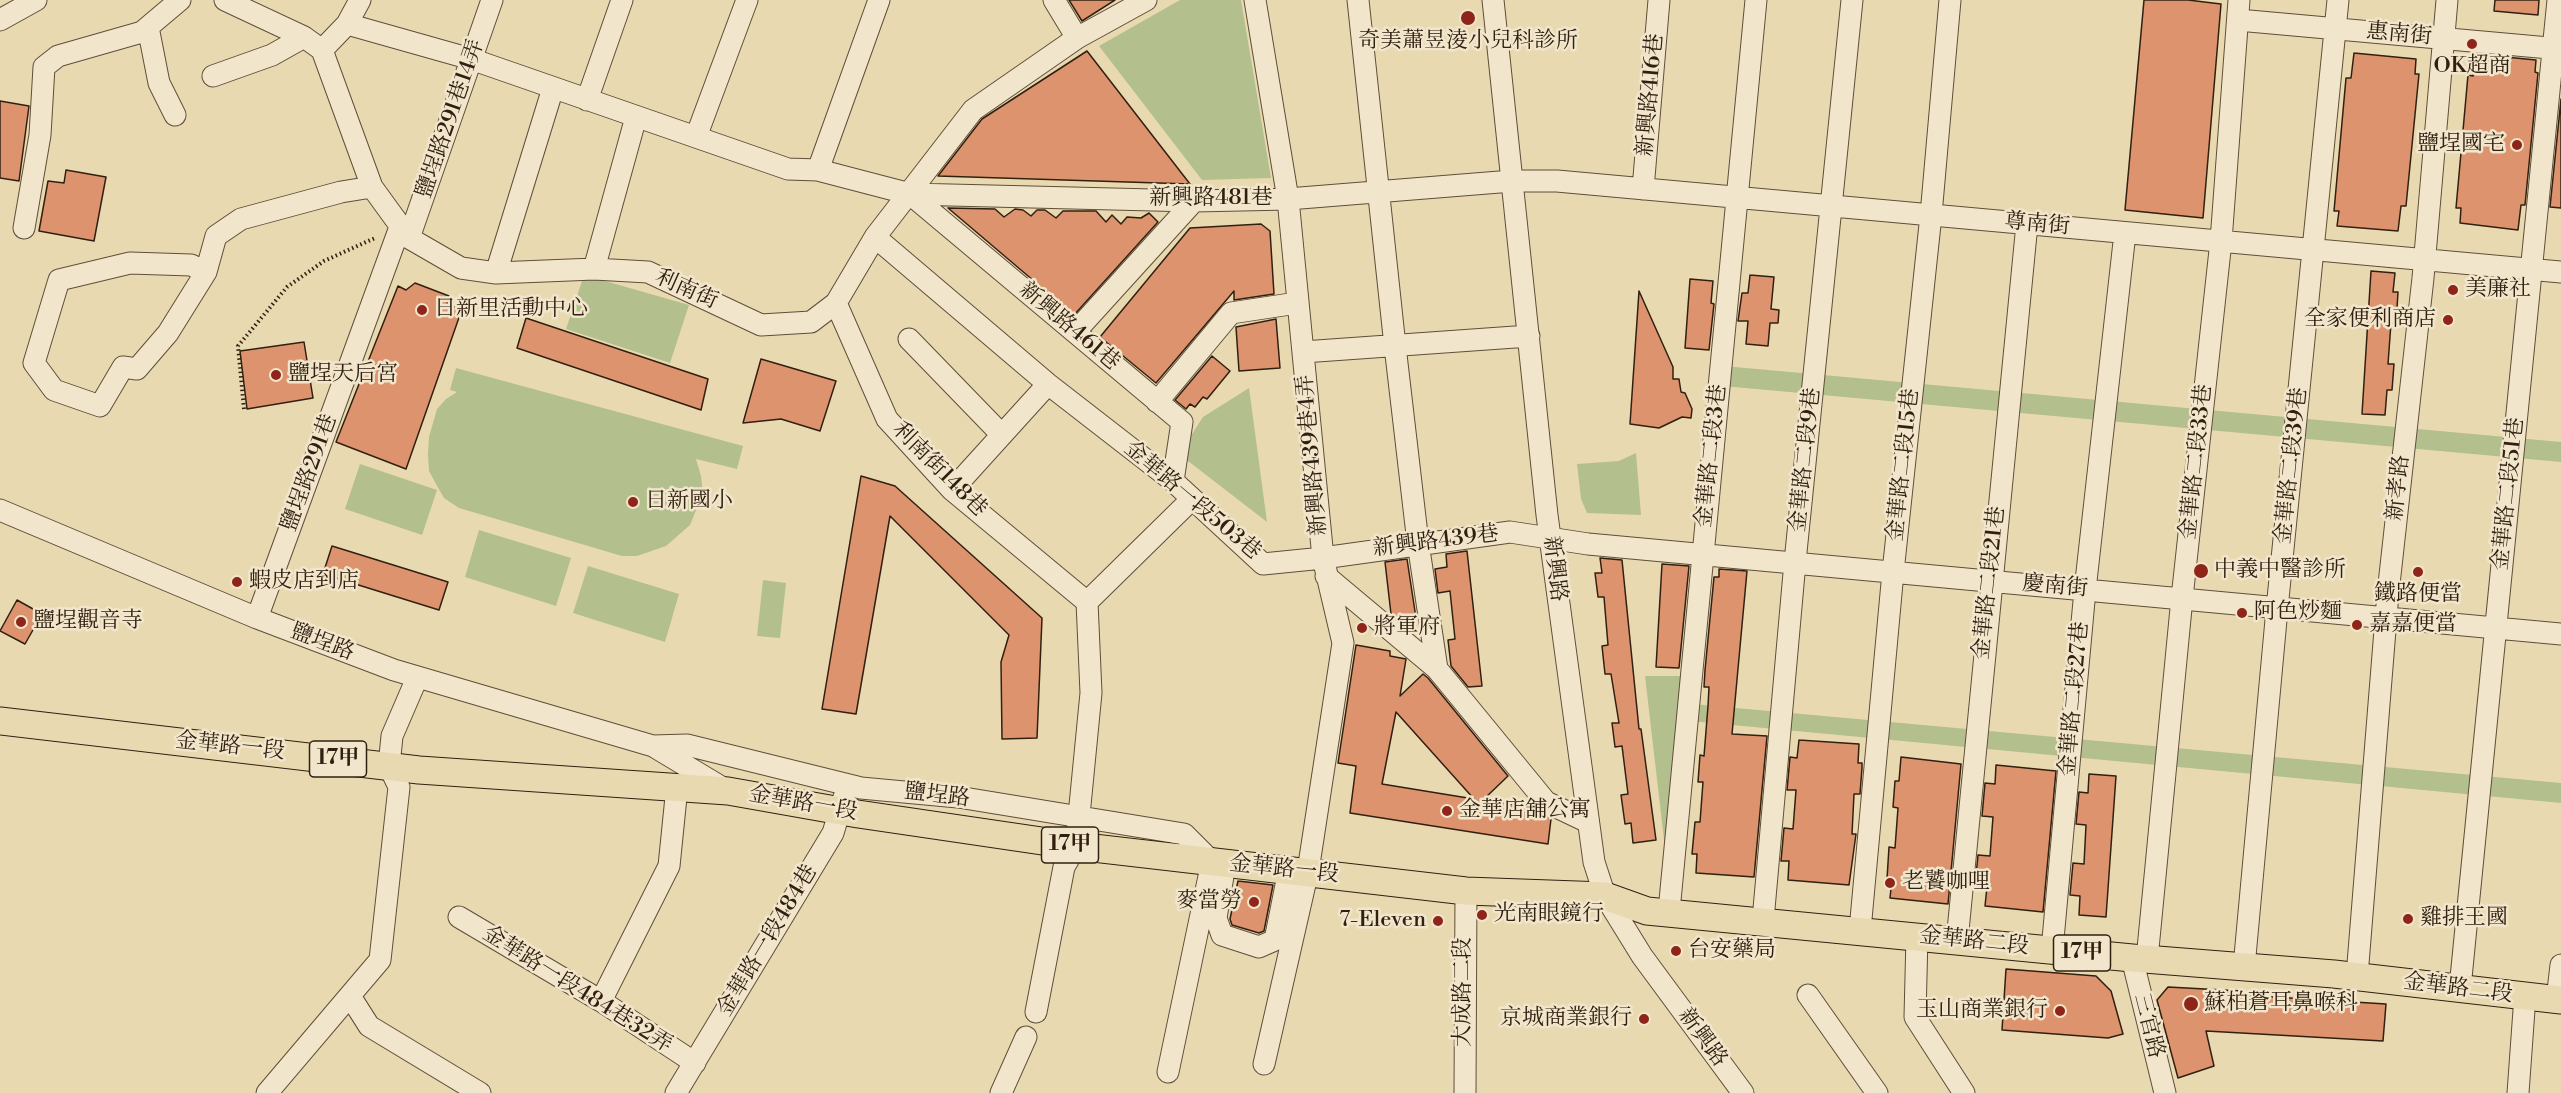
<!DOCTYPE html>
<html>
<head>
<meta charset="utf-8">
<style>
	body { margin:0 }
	canvas { display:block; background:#e9d9b0 }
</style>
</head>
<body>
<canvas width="2561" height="1093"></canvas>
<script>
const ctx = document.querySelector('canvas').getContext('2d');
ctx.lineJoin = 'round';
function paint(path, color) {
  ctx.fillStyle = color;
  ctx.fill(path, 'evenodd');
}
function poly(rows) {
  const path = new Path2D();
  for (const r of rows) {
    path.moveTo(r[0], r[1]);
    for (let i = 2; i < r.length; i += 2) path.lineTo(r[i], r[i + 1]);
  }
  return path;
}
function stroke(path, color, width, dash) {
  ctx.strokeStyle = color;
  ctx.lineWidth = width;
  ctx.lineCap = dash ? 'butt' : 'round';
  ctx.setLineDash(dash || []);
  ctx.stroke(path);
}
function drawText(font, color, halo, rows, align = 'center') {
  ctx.font = font + ' "Libre Bodoni","Noto Serif TC",serif';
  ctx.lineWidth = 5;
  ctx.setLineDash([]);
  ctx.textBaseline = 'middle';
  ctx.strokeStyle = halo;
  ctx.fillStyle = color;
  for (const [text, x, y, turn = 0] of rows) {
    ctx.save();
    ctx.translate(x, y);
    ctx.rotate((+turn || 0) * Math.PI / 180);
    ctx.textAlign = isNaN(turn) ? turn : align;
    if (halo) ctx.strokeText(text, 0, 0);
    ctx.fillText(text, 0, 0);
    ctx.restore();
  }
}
paint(poly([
	[1180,0,1241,0,1271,178,1202,180,1099,46],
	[584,275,689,305,670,363,566,329],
	[1724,366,2561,442,2561,462,1723,386],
	[456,368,743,446,737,469,696,459,701,476,703,493,690,525,666,546,637,556,622,556,459,508,444,498,436,484,429,471,428,454,429,437,437,409,446,399,457,392,450,390],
	[1249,388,1267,522,1179,454,1203,417],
	[1636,453,1641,515,1587,513,1581,499,1577,464,1619,461],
	[360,464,437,490,422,535,345,509],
	[479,530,571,558,556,606,465,577],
	[588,566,679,594,665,642,573,613],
	[763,580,786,583,780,638,757,636],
	[1645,676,1683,676,1681,703,2561,783,2561,803,1679,720,1666,857]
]), '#b3c08d');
const building = poly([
	[1069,0,1115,0,1082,21,1069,0],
	[2144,0,2188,0,2221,4,2203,218,2125,210,2144,0],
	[2495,0,2539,0,2538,15,2494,11,2495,0],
	[1087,51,1190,184,938,176,982,119,1087,51],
	[2354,53,2416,59,2415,74,2419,74,2406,206,2401,206,2398,231,2337,226,2339,211,2334,211,2346,78,2351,78,2354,53],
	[2475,54,2536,60,2535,72,2538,73,2525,205,2521,205,2518,230,2460,223,2461,208,2456,208,2468,75,2473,76,2475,54],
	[2561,99,2561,208,2550,207,2561,99],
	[0,101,29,106,19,181,0,178,0,101],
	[66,170,106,177,94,241,39,231,48,181,64,183,66,170],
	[948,208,995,209,1004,217,1015,209,1023,210,1031,216,1037,210,1045,210,1056,218,1063,211,1096,211,1106,222,1112,215,1121,224,1127,217,1141,218,1149,213,1158,222,1074,315,948,208],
	[1261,224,1270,231,1274,294,1234,300,1234,291,1156,383,1100,337,1190,228,1261,224],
	[2371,271,2395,273,2393,292,2398,292,2396,324,2391,323,2388,364,2394,364,2392,390,2387,390,2385,415,2362,414,2371,271],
	[1750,275,1774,277,1771,309,1779,310,1778,323,1770,323,1768,346,1746,344,1748,321,1738,321,1742,293,1748,293,1750,275],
	[1690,279,1713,281,1711,303,1714,304,1709,350,1685,348,1690,279],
	[415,283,449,296,447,305,462,309,406,469,336,442,398,286,406,290,415,283],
	[1639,291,1673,367,1673,379,1679,379,1681,392,1685,393,1692,409,1691,418,1682,417,1659,428,1630,424,1639,291],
	[526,318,708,379,701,410,517,348,526,318],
	[1276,319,1280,368,1239,371,1236,327,1276,319],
	[304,342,313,398,247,409,240,351,304,342],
	[1212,356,1230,371,1207,399,1203,397,1195,407,1190,404,1186,409,1175,400,1212,356],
	[761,359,836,381,820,431,781,419,743,423,761,359],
	[861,476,895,486,1042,618,1037,738,1002,739,1001,662,1009,635,890,516,856,714,822,709,861,476],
	[332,546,448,582,439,610,323,574,332,546],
	[1467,551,1482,686,1468,687,1451,666,1448,640,1455,639,1450,591,1438,593,1435,569,1447,567,1446,554,1467,551],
	[1600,558,1622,560,1639,729,1641,729,1656,840,1633,843,1631,823,1625,824,1621,795,1628,794,1622,746,1615,747,1612,723,1619,723,1611,674,1605,674,1602,646,1608,645,1604,597,1598,597,1595,573,1602,573,1600,558],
	[1407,559,1416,618,1398,620,1391,614,1385,562,1407,559],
	[1662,564,1689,566,1679,668,1656,667,1662,564],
	[1719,569,1747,571,1732,734,1767,736,1754,877,1696,873,1697,854,1692,854,1695,822,1700,822,1703,782,1698,782,1700,755,1704,756,1708,706,1709,687,1704,687,1705,670,1714,577,1719,577,1719,569],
	[17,600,42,614,25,644,0,631,17,600],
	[1356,645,1390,651,1390,656,1406,659,1400,696,1423,674,1428,678,1508,776,1483,800,1534,808,1551,819,1548,844,1350,813,1356,766,1338,763,1356,645],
	[1396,712,1474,799,1382,784,1396,712],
	[1799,740,1859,744,1858,763,1862,763,1862,768,1860,794,1854,794,1852,834,1856,834,1849,885,1788,880,1789,861,1781,861,1784,828,1793,829,1796,790,1787,790,1790,757,1797,758,1799,740],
	[1901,757,1961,764,1948,904,1890,898,1892,879,1887,879,1889,847,1895,848,1898,808,1893,807,1895,781,1899,781,1901,757],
	[1996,765,2056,771,2043,912,1985,906,1987,887,1975,887,1978,855,1990,856,1993,817,1982,816,1985,783,1995,784,1996,765],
	[2089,774,2116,776,2106,917,2079,915,2080,896,2070,895,2073,863,2084,864,2086,825,2076,824,2079,792,2088,793,2089,774],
	[1238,881,1273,885,1264,931,1259,933,1232,925,1230,919,1238,881],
	[2006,969,2096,976,2111,991,2123,1034,2108,1038,2002,1030,2006,969],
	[2168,987,2242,991,2242,995,2386,1004,2383,1041,2206,1031,2214,1066,2178,1078,2157,1000,2168,987]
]);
paint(building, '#dc936e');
stroke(building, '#312011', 1.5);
const minor = poly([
	[225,0,304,37,322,50,372,187,409,238,461,268,496,273,594,269,648,272,761,325,811,322,836,303,875,237,973,110,1077,38,1146,0],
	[1054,0,1077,38],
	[1255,0,1288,199,1323,558,1510,532,1588,544,2561,634],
	[1358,0,1395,346,1418,543,1437,669],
	[1493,0,1547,515,1594,862,1605,896,1642,956,1743,1093],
	[0,20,36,0],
	[2238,20,2561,49],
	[347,24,471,59,788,169,818,170,910,194,1194,201,1288,199,1512,181,1557,181,2561,272],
	[148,27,159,83,175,115],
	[322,50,347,24,360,0],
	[213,76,272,55,304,37],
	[587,100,622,0],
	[696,137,747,0],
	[818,170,879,0],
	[1643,189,1659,0],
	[910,194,1182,422,1173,481],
	[24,228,40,135,44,67,58,56,142,32,180,0],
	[875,237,1048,384,1173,481,1263,564,1323,558,1343,643,1308,871,1264,1064],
	[409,238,492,0],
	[594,269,636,117],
	[206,272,191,265,130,263,59,280,34,363,54,390,100,406,123,367,137,369,168,333,206,272,216,236,241,219,341,192,372,187],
	[496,273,553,88],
	[836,303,887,419,952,490,1087,602],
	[1075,332,1194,201],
	[909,339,1002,435],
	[1303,352,1529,336],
	[1157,402,1231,313,1297,303],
	[952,490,1048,384],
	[0,510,257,618,394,670,653,746,728,791],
	[1326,576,1437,669,1546,802,1588,822],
	[257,618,400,227],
	[653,746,687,745,861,788,958,797,1184,834,1212,862,1168,1072],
	[1224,870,1216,918,1222,935,1259,947,1275,940,1289,870],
	[1669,911,1756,0],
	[459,917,601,1001,695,1063],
	[1763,920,1795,562,1852,0],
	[1860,930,1893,572,1931,215,1950,0],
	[1917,936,1915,1017,1964,1093],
	[1957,941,2027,224],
	[2052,950,2085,590,2125,233],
	[2132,958,2165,1093],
	[2147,959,2182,598,2221,241,2239,0],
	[2244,967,2277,609,2338,0],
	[2357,976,2388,593,2423,278,2447,0],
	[2460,988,2558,0],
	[1808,995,1877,1093],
	[350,996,369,1026,480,1093],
	[2557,1000,2561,965],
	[601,1001,669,866,677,787],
	[1036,1012,1064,867,1076,846,1091,693,1087,602,1192,499],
	[267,1093,380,960,399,787,389,766,392,736,417,678],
	[676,1093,833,833,844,797],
	[1001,1093,1026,1037],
	[1465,1093,1466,891],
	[2518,1093,2525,996]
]);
const major = poly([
	[0,721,419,770,728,791,858,814,1076,846,1466,891,1605,896,1647,911,2132,958,2334,974,2561,1000]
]);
stroke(minor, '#5f4e39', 23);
stroke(major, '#312011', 29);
stroke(poly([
	[244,409,238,346,287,287,324,261,375,238]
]), '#312011', 4, [1.5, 3]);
stroke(minor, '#f1e6cc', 21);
stroke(major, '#e9d9b0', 27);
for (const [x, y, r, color] of [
	[1468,18,8,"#8f2418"],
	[2472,44,6,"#8f2418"],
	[2517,145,6,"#8f2418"],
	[2453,290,6,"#8f2418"],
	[422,310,6,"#8f2418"],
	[2448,320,6,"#8f2418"],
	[276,375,6,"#8f2418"],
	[633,502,6,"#8f2418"],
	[2201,571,8,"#8f2418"],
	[2418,572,6,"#8f2418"],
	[237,582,6,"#8f2418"],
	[2242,613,6,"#8f2418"],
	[21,622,6,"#8f2418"],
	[2357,625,6,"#8f2418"],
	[1362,628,6,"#8f2418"],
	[1447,811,6,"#8f2418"],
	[1890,883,6,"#8f2418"],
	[1254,902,6,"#8f2418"],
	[1482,915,6,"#8f2418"],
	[2408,919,6,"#8f2418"],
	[1438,921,6,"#8f2418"],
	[1676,951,6,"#8f2418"],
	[2191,1004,8,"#8f2418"],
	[2060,1011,6,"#8f2418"],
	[1644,1019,6,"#8f2418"]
]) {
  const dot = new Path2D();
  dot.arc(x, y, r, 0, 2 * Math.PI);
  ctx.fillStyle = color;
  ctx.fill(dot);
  stroke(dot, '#f1e6cc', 2);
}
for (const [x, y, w] of [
	[338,759,57],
	[1070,845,57],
	[2082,953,57]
]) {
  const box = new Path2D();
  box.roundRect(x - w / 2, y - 18, w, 36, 4.5);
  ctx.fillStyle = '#f1e6cc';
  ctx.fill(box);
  stroke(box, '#312011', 1.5);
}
drawText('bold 21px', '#312011', null, [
	["17甲",338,759],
	["17甲",1070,845],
	["17甲",2082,953]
]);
drawText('22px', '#312011', '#f1e6cc', [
	["惠南街",2399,35,5],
	["新興路416巷",1651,95,-85],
	["鹽埕路291巷14弄",451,119,-71],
	["新興路481巷",1211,199],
	["尊南街",2037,225,5],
	["利南街",686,290,24],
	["新興路461巷",1069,327,40],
	["新興路439巷4弄",1313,455,-95],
	["金華路二段3巷",1712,456,-84],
	["金華路二段9巷",1806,460,-84],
	["金華路二段33巷",2197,462,-84],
	["金華路二段15巷",1904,465,-84],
	["金華路二段39巷",2292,466,-84],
	["利南街148巷",939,470,45],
	["鹽埕路291巷",310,473,-70],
	["新孝路",2399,488,-84],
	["金華路二段51巷",2509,494,-84],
	["金華路一段503巷",1192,501,40],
	["新興路439巷",1436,542,-7],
	["新興路",1554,569,83],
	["金華路二段21巷",1990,583,-84],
	["慶南街",2055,587,5],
	["鹽埕路",322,643,21],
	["金華路二段27巷",2075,699,-85],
	["金華路一段",230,747,6],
	["鹽埕路",937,796,7],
	["金華路一段",803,804,10],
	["金華路一段",1284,870,6],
	["金華路一段484巷",768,941,-59],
	["金華路二段",1974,942,6],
	["金華路二段",2458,989,7],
	["金華路一段484巷32弄",577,990,32],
	["大成路二段",1464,992,-90],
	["三官路",2148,1026,76],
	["新興路",1702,1038,54]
]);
drawText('22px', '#312011', '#f1e6cc', [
	["奇美蕭昱淩小兒科診所",1468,42,"center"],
	["OK超商",2472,67,"center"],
	["鹽埕國宅",2505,145,"right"],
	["美廉社",2465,290],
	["日新里活動中心",434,310],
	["全家便利商店",2436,320,"right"],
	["鹽埕天后宮",288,375],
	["日新國小",645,502],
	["中義中醫診所",2214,571],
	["蝦皮店到店",249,582],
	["鐵路便當",2418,595,"center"],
	["阿色炒麵",2254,613],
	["鹽埕觀音寺",33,622],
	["嘉嘉便當",2369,625],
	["將軍府",1374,628],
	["金華店舖公寓",1459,811],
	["老饕咖哩",1902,883],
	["麥當勞",1242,902,"right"],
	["光南眼鏡行",1494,915],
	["雞排王國",2420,919],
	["7-Eleven",1426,921,"right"],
	["台安藥局",1688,951],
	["蘇柏蒼耳鼻喉科",2204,1004],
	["玉山商業銀行",2048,1011,"right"],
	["京城商業銀行",1632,1019,"right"]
], 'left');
</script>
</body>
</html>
